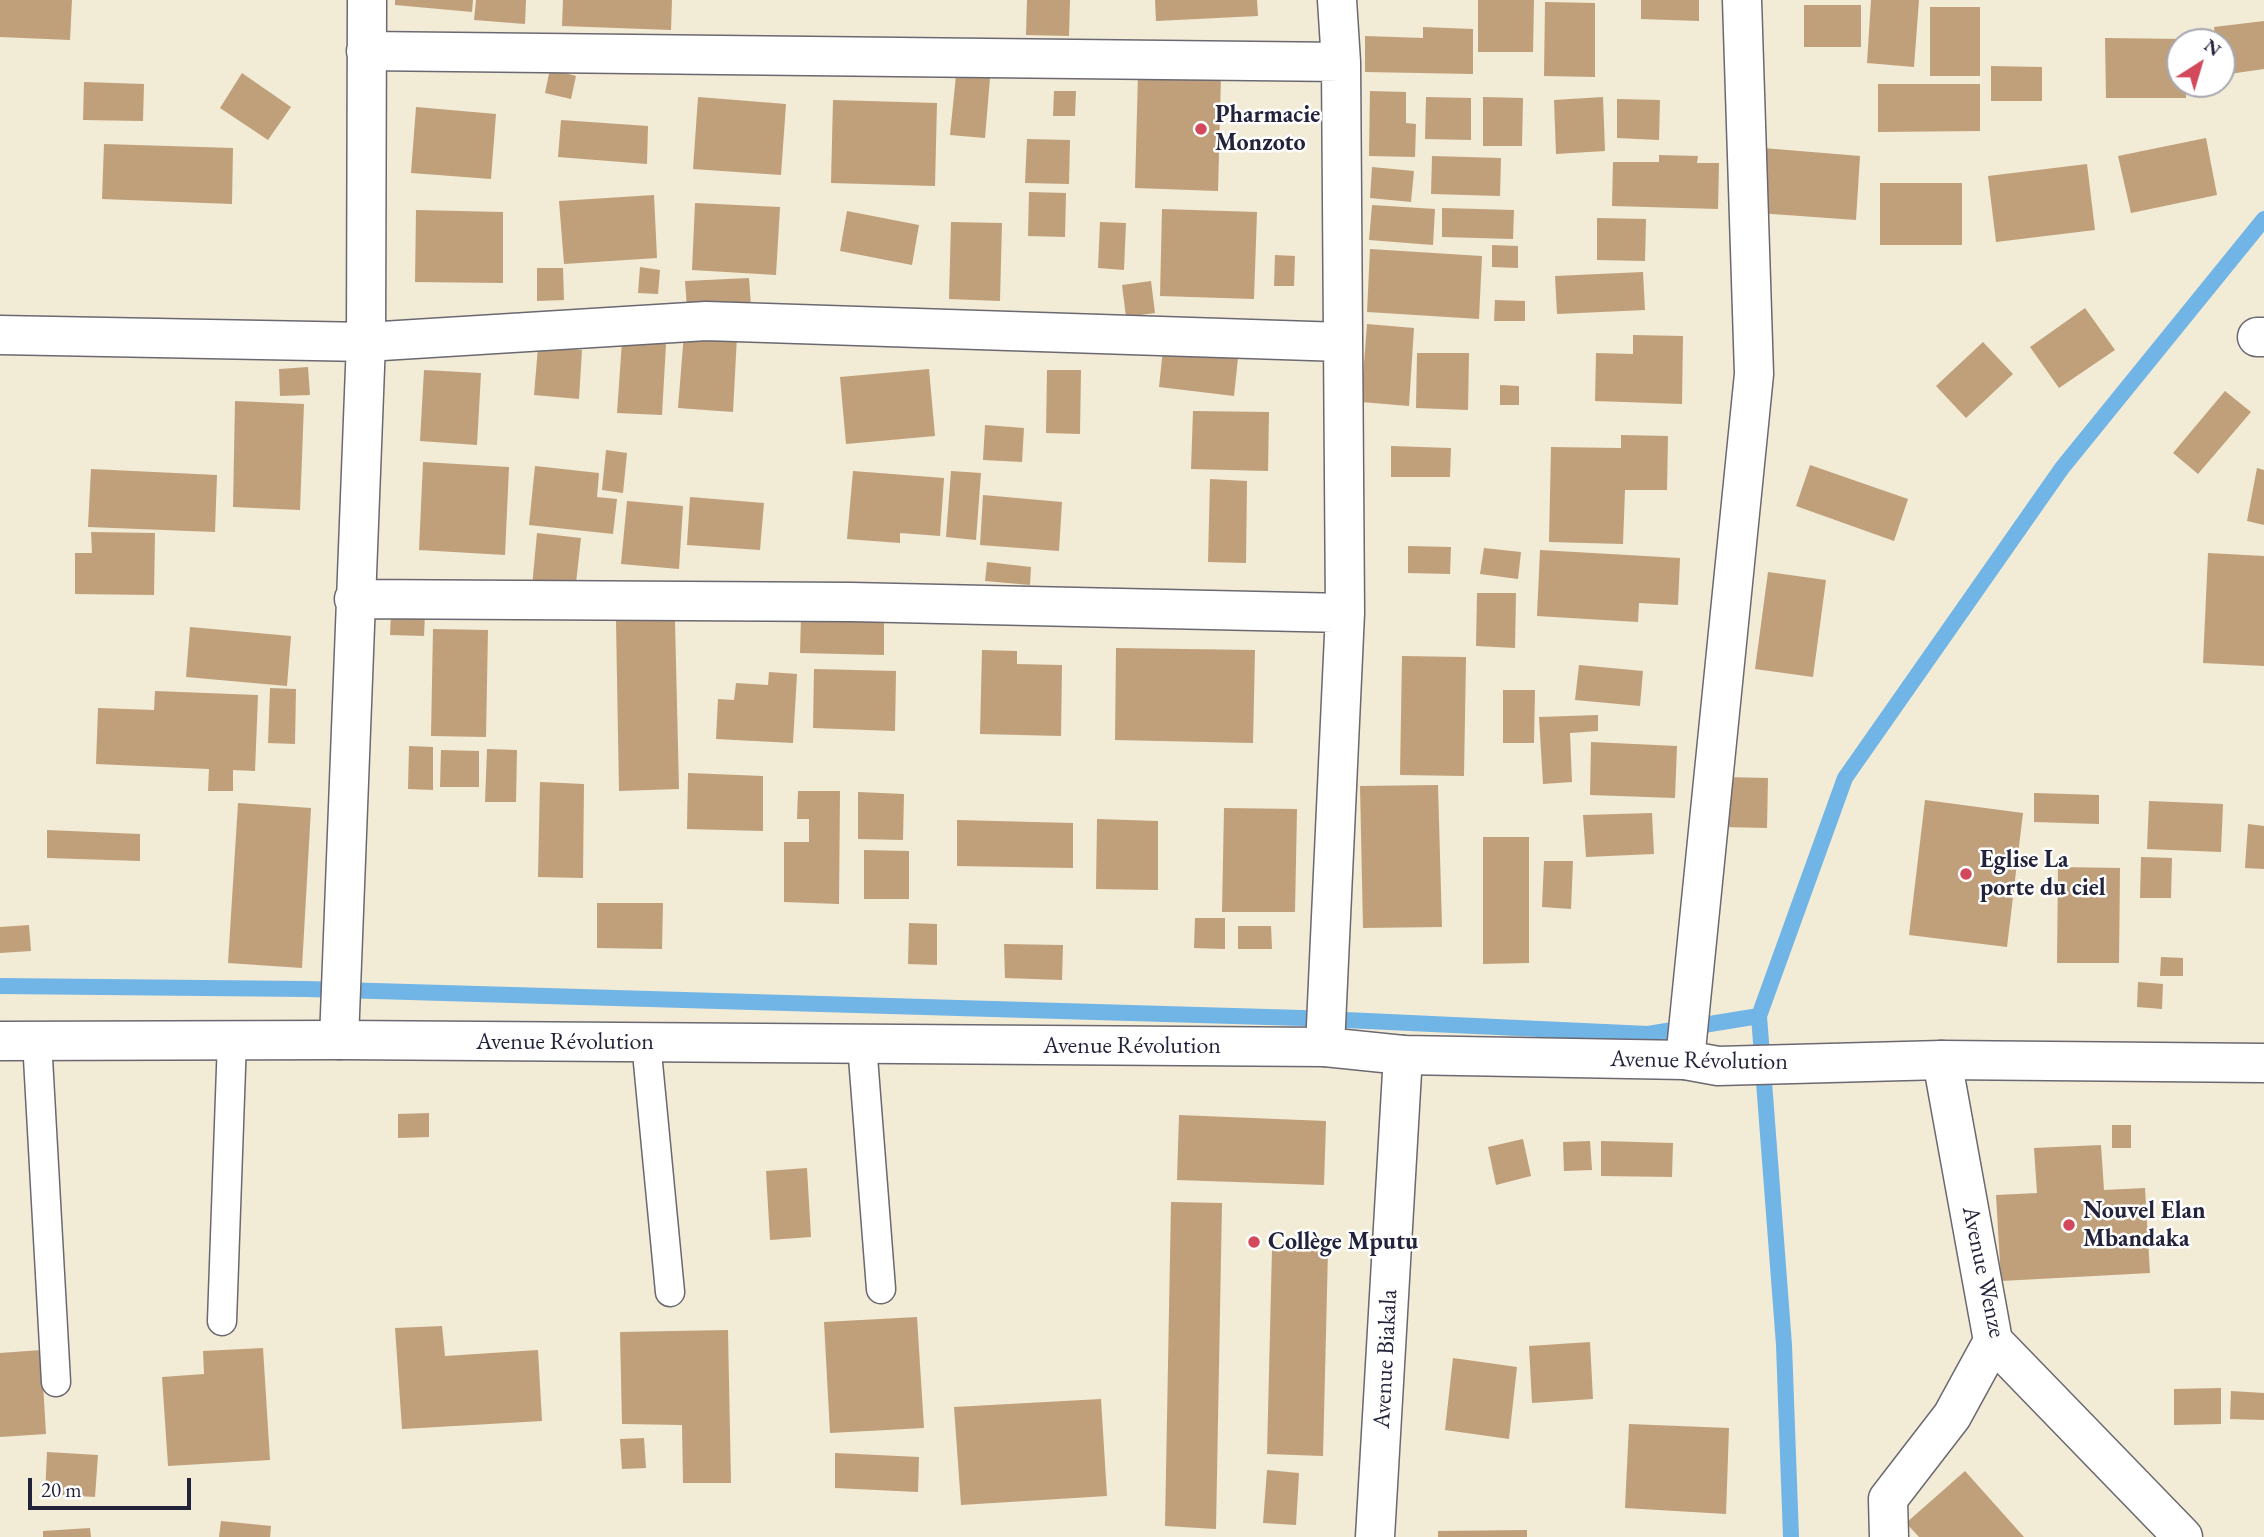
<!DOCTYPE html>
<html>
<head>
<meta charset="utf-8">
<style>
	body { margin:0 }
	#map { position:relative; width:2264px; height:1537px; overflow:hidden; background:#f2ebd5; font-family:"EB Garamond",serif }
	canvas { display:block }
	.north { position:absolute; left:2166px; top:28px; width:70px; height:70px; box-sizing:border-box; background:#fff; border:2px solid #a7a7b1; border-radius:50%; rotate:37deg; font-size:19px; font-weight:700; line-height:28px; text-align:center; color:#22223b }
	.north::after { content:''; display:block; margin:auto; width:24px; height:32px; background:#d1495b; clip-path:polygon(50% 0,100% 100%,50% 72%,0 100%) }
	.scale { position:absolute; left:28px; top:1478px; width:163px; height:32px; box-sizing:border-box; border:4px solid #22223b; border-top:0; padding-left:9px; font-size:21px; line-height:24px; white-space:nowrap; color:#22223b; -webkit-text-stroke:5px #fff; paint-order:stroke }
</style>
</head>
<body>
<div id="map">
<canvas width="2264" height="1537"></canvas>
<div class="north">N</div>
<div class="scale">20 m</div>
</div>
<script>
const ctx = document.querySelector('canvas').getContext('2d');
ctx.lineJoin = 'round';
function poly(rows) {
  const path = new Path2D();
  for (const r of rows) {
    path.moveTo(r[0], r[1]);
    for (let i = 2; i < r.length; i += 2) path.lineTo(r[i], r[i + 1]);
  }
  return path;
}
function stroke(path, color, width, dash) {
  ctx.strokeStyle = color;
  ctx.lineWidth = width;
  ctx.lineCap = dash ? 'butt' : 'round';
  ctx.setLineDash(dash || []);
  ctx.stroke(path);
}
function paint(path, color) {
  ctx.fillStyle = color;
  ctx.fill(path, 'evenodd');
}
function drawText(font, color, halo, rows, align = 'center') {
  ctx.font = font + ' "EB Garamond",serif';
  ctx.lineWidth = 5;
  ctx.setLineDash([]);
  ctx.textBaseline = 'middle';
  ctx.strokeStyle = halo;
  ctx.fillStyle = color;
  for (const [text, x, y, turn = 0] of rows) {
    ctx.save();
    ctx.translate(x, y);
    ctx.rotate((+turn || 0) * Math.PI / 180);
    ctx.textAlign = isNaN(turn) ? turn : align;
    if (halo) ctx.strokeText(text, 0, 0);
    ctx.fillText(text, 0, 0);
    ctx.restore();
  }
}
stroke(poly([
	[0,986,306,989,1302,1018,1648,1034,1759,1016],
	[1791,1537,1784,1345,1759,1016,1845,778,2062,468,2264,219]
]), '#71b4e6', 16);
paint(poly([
	[0,0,72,0,70,40,0,37],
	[395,0,473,0,472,12,395,5],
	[476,0,526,0,525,24,474,20],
	[563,0,672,0,671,30,562,26],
	[1027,0,1070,0,1069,36,1026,35],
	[1155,0,1257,0,1258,16,1156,21],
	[1478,0,1534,0,1533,52,1478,52],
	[1641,0,1699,0,1699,21,1641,19],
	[1871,0,1919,0,1914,67,1867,63],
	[1545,2,1595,3,1595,77,1544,76],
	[1804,5,1861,5,1861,47,1804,47],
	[1930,7,1980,7,1980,76,1930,76],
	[2264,21,2264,69,2222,75,2222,42,2216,42,2214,27],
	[1423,27,1473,29,1473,74,1365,72,1365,36,1423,38],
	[2105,38,2185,39,2185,42,2180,42,2180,84,2186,84,2186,98,2106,98],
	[1991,66,2042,67,2042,101,1991,101],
	[550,69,576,76,571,99,545,93],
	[242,73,291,107,268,140,220,108],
	[1138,74,1221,76,1218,191,1135,188],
	[956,75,990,78,985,138,950,135],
	[84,82,144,84,143,121,83,120],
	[1878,84,1980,84,1980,131,1878,132],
	[1054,91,1076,91,1075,116,1053,116],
	[1370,91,1406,92,1406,123,1416,124,1415,157,1369,156],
	[698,97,786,104,781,175,693,169],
	[1426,97,1471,98,1471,140,1425,139],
	[1483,97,1523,98,1522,146,1483,146],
	[1603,97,1605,151,1556,154,1554,100],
	[1617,99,1660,100,1659,140,1617,138],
	[833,100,937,103,935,186,831,183],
	[416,107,496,114,491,179,411,173],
	[561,120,648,126,647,164,558,157],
	[2206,138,2217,195,2131,213,2118,156],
	[1027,139,1070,140,1069,184,1025,183],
	[104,144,233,148,232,204,102,199],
	[1763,148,1860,156,1856,220,1758,213],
	[1659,155,1698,156,1697,163,1719,163,1718,209,1612,206,1613,162,1659,162],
	[1432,156,1501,158,1500,196,1431,194],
	[2087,164,2095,230,1996,242,1988,176],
	[1372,167,1414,171,1411,202,1370,198],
	[1880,183,1962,183,1962,245,1880,245],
	[1029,192,1066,193,1065,237,1028,236],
	[654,195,657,258,564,264,559,201],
	[695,203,780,207,776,275,692,270],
	[1372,205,1435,209,1433,245,1369,240],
	[1442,208,1514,210,1513,239,1442,237],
	[1162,209,1257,212,1254,299,1160,296],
	[416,210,503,212,503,283,415,282],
	[847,211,919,225,912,265,840,251],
	[1597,218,1646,219,1645,261,1597,260],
	[951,222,1002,223,1000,301,949,299],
	[1100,222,1126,223,1124,270,1098,268],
	[1492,245,1518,246,1518,268,1492,267],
	[1370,249,1482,256,1479,319,1367,312],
	[1275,255,1295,256,1294,286,1274,286],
	[640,267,660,270,658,294,638,293],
	[537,268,563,268,564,300,537,301],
	[1643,272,1645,310,1557,314,1555,276],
	[749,278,751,306,687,309,685,281],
	[1151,281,1155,313,1126,317,1122,285],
	[1495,300,1525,301,1525,321,1494,321],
	[2085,308,2115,350,2059,388,2030,347],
	[1367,324,1414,328,1409,406,1361,402],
	[684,333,737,336,733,412,678,408],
	[1633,335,1683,336,1682,404,1595,401,1596,353,1633,354],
	[622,341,666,344,662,415,617,413],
	[1983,342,2013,374,1966,418,1936,386],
	[538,347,582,350,579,399,534,395],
	[1163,349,1238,358,1234,396,1159,387],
	[1417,353,1469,353,1468,410,1416,408],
	[308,367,310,395,280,396,279,369],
	[929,369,935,436,846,444,840,377],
	[424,370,481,373,477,445,420,441],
	[1047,370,1081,370,1080,434,1046,433],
	[1500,385,1519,386,1519,405,1500,405],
	[2225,391,2251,412,2198,474,2173,453],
	[235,401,304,404,300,510,233,507],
	[1193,411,1269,412,1268,471,1191,469],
	[985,425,1024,428,1022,462,983,460],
	[1621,435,1668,436,1667,490,1625,490,1623,544,1549,542,1551,447,1621,448],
	[1391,446,1451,448,1450,477,1391,477],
	[606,450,627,453,623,493,602,490],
	[423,462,509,467,505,555,419,550],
	[1810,465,1908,499,1894,541,1796,506],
	[535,466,599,473,597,497,617,499,613,534,529,525],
	[2257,468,2264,470,2264,525,2247,521],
	[91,469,217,475,215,532,88,527],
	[853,471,944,478,940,536,900,533,900,543,847,539],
	[951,471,981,473,976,540,946,537],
	[1210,479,1247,481,1246,563,1208,562],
	[983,495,1062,502,1059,551,980,545],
	[690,497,764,503,760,550,687,545],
	[627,501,683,506,679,569,621,564],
	[91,532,155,533,154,595,75,594,75,553,92,553],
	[537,533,581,538,575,592,532,587],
	[1408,546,1451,547,1450,574,1408,573],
	[1484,548,1521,552,1518,579,1480,574],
	[1540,550,1680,558,1678,605,1639,603,1638,622,1537,616],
	[2208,553,2264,556,2264,666,2203,663],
	[987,562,1031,567,1030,585,985,581],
	[1768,572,1826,580,1813,677,1755,669],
	[1477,593,1516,593,1515,648,1476,646],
	[391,613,425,614,424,636,390,635],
	[801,618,884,620,884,655,800,653],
	[616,621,675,621,679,789,619,791],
	[190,627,291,636,287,686,186,677],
	[433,629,488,630,486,737,431,736],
	[1116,648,1255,650,1253,743,1115,740],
	[982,650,1017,651,1017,664,1062,665,1061,736,980,734],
	[1402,656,1466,657,1464,776,1400,775],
	[1579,665,1643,671,1640,706,1575,700],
	[814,669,896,671,895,731,813,728],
	[769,672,797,674,793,743,716,739,718,699,734,700,736,683,768,685],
	[270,688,296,689,295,744,268,743],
	[1503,690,1535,690,1534,743,1503,743],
	[155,691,258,695,255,771,233,770,233,791,208,791,209,769,96,764,98,708,154,710],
	[1598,715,1598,731,1570,733,1572,782,1543,784,1539,717],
	[1591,742,1677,746,1675,798,1590,795],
	[409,746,433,747,433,790,408,789],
	[487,749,517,750,516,802,485,802],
	[441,750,479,751,479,787,440,787],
	[688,773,763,776,763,831,687,829],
	[1724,777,1768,778,1767,828,1723,827],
	[540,782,584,784,583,878,538,877],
	[1438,785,1442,927,1363,928,1360,786],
	[798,791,840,791,839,904,784,902,784,842,809,842,809,819,797,819],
	[858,792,904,794,903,840,858,839],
	[2034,793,2099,795,2099,824,2034,822],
	[1925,800,2023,813,2007,947,1909,935],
	[2149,801,2223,804,2221,852,2147,849],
	[238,803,311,808,302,968,228,963],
	[1224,808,1297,809,1295,912,1222,912],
	[1652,813,1654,854,1586,857,1583,815],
	[1097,819,1158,821,1158,890,1096,889],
	[957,820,1073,823,1073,868,957,866],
	[2248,824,2264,826,2264,869,2245,868],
	[47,830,140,834,140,861,47,858],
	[1483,837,1529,837,1529,963,1483,964],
	[864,850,909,851,909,899,864,899],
	[2141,857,2172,858,2171,898,2140,898],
	[1544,861,1573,861,1571,909,1542,907],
	[2058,867,2120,868,2119,963,2057,963],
	[597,903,663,903,662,949,597,948],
	[1195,918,1225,918,1225,949,1194,948],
	[909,923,937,924,937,965,908,964],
	[29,925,31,951,0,953,0,927],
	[1238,926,1271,926,1272,949,1238,949],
	[1004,944,1063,945,1062,980,1005,978],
	[2161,957,2183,958,2183,976,2160,976],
	[2138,982,2163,984,2162,1009,2137,1007],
	[429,1113,429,1137,398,1138,398,1114],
	[1179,1115,1326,1121,1324,1185,1177,1180],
	[2112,1125,2131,1125,2131,1148,2112,1148],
	[1523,1139,1531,1176,1496,1185,1488,1147],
	[1590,1141,1592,1170,1564,1171,1563,1142],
	[1601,1141,1673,1143,1672,1177,1601,1176],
	[2101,1145,2104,1190,2145,1188,2150,1273,2001,1281,1996,1195,2037,1193,2034,1148],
	[807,1168,811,1237,770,1240,766,1171],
	[1171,1202,1222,1203,1216,1529,1165,1526],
	[1272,1249,1328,1250,1323,1456,1267,1454],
	[917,1317,924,1428,830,1433,824,1322],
	[442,1326,445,1356,538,1350,542,1421,402,1429,395,1328],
	[728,1330,731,1483,683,1483,682,1425,622,1424,620,1332],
	[1590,1342,1593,1399,1532,1403,1529,1346],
	[263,1348,270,1460,168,1466,162,1377,204,1374,203,1351],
	[41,1350,46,1434,0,1437,0,1353],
	[1453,1358,1517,1367,1509,1439,1445,1430],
	[2221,1388,2221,1424,2174,1425,2174,1389],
	[2231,1391,2264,1393,2264,1420,2230,1419],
	[1101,1399,1107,1496,961,1505,954,1407],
	[1629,1424,1729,1428,1726,1514,1625,1508],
	[644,1438,646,1468,622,1469,620,1439],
	[47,1452,98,1455,95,1497,45,1494],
	[835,1453,919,1457,918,1492,835,1488],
	[1267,1470,1299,1473,1296,1525,1263,1523],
	[1965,1471,2024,1537,1919,1537,1906,1523],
	[221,1521,271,1526,270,1537,219,1537],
	[90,1528,91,1537,43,1537,43,1531],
	[1527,1530,1527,1537,1438,1537,1438,1531]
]), '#c0a07b');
const service = poly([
	[37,1040,56,1382],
	[646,1042,670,1292],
	[862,1044,881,1289],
	[222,1321,232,1040]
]);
const minor = poly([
	[366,51,1341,62],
	[0,335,366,342,706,321,1342,342],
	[2257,337,2264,337],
	[354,599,851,602,1345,613],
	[339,1040,366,342,367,0],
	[1325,1047,1345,613,1341,62,1337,0],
	[1685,1060,1754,374,1742,0],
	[1942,1060,1993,1341,2183,1537],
	[1375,1537,1403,1055],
	[1889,1537,1888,1499,1952,1416,1993,1341]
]);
const tertiary = poly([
	[0,1041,339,1040,1325,1047,1403,1055,1685,1060,1718,1066,1942,1060,2264,1063]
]);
stroke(service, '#6b6871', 31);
stroke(minor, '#6b6871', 41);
stroke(tertiary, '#6b6871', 41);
stroke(service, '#fff', 28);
stroke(minor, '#fff', 38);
stroke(tertiary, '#fff', 38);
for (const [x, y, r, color] of [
	[1201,129,7,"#d1495b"],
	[1966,874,7,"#d1495b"],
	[2069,1225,7,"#d1495b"],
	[1254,1242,7,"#d1495b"]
]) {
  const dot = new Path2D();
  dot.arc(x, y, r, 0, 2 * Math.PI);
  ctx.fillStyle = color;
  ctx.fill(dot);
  stroke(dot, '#fff', 2.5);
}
drawText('bold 24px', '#22223b', '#fff', [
	["Pharmacie",1215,115],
	["Monzoto",1215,143],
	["Eglise La",1980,860],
	["porte du ciel",1980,888],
	["Nouvel Elan",2083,1211],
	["Mbandaka",2083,1239],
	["Collège Mputu",1268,1242]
], 'left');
drawText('24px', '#22223b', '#fff', [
	["Avenue Révolution",565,1042],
	["Avenue Révolution",1132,1046],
	["Avenue Révolution",1699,1061,1],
	["Avenue Wenze",1983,1272,78],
	["Avenue Biakala",1386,1359,-87]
]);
</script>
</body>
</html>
